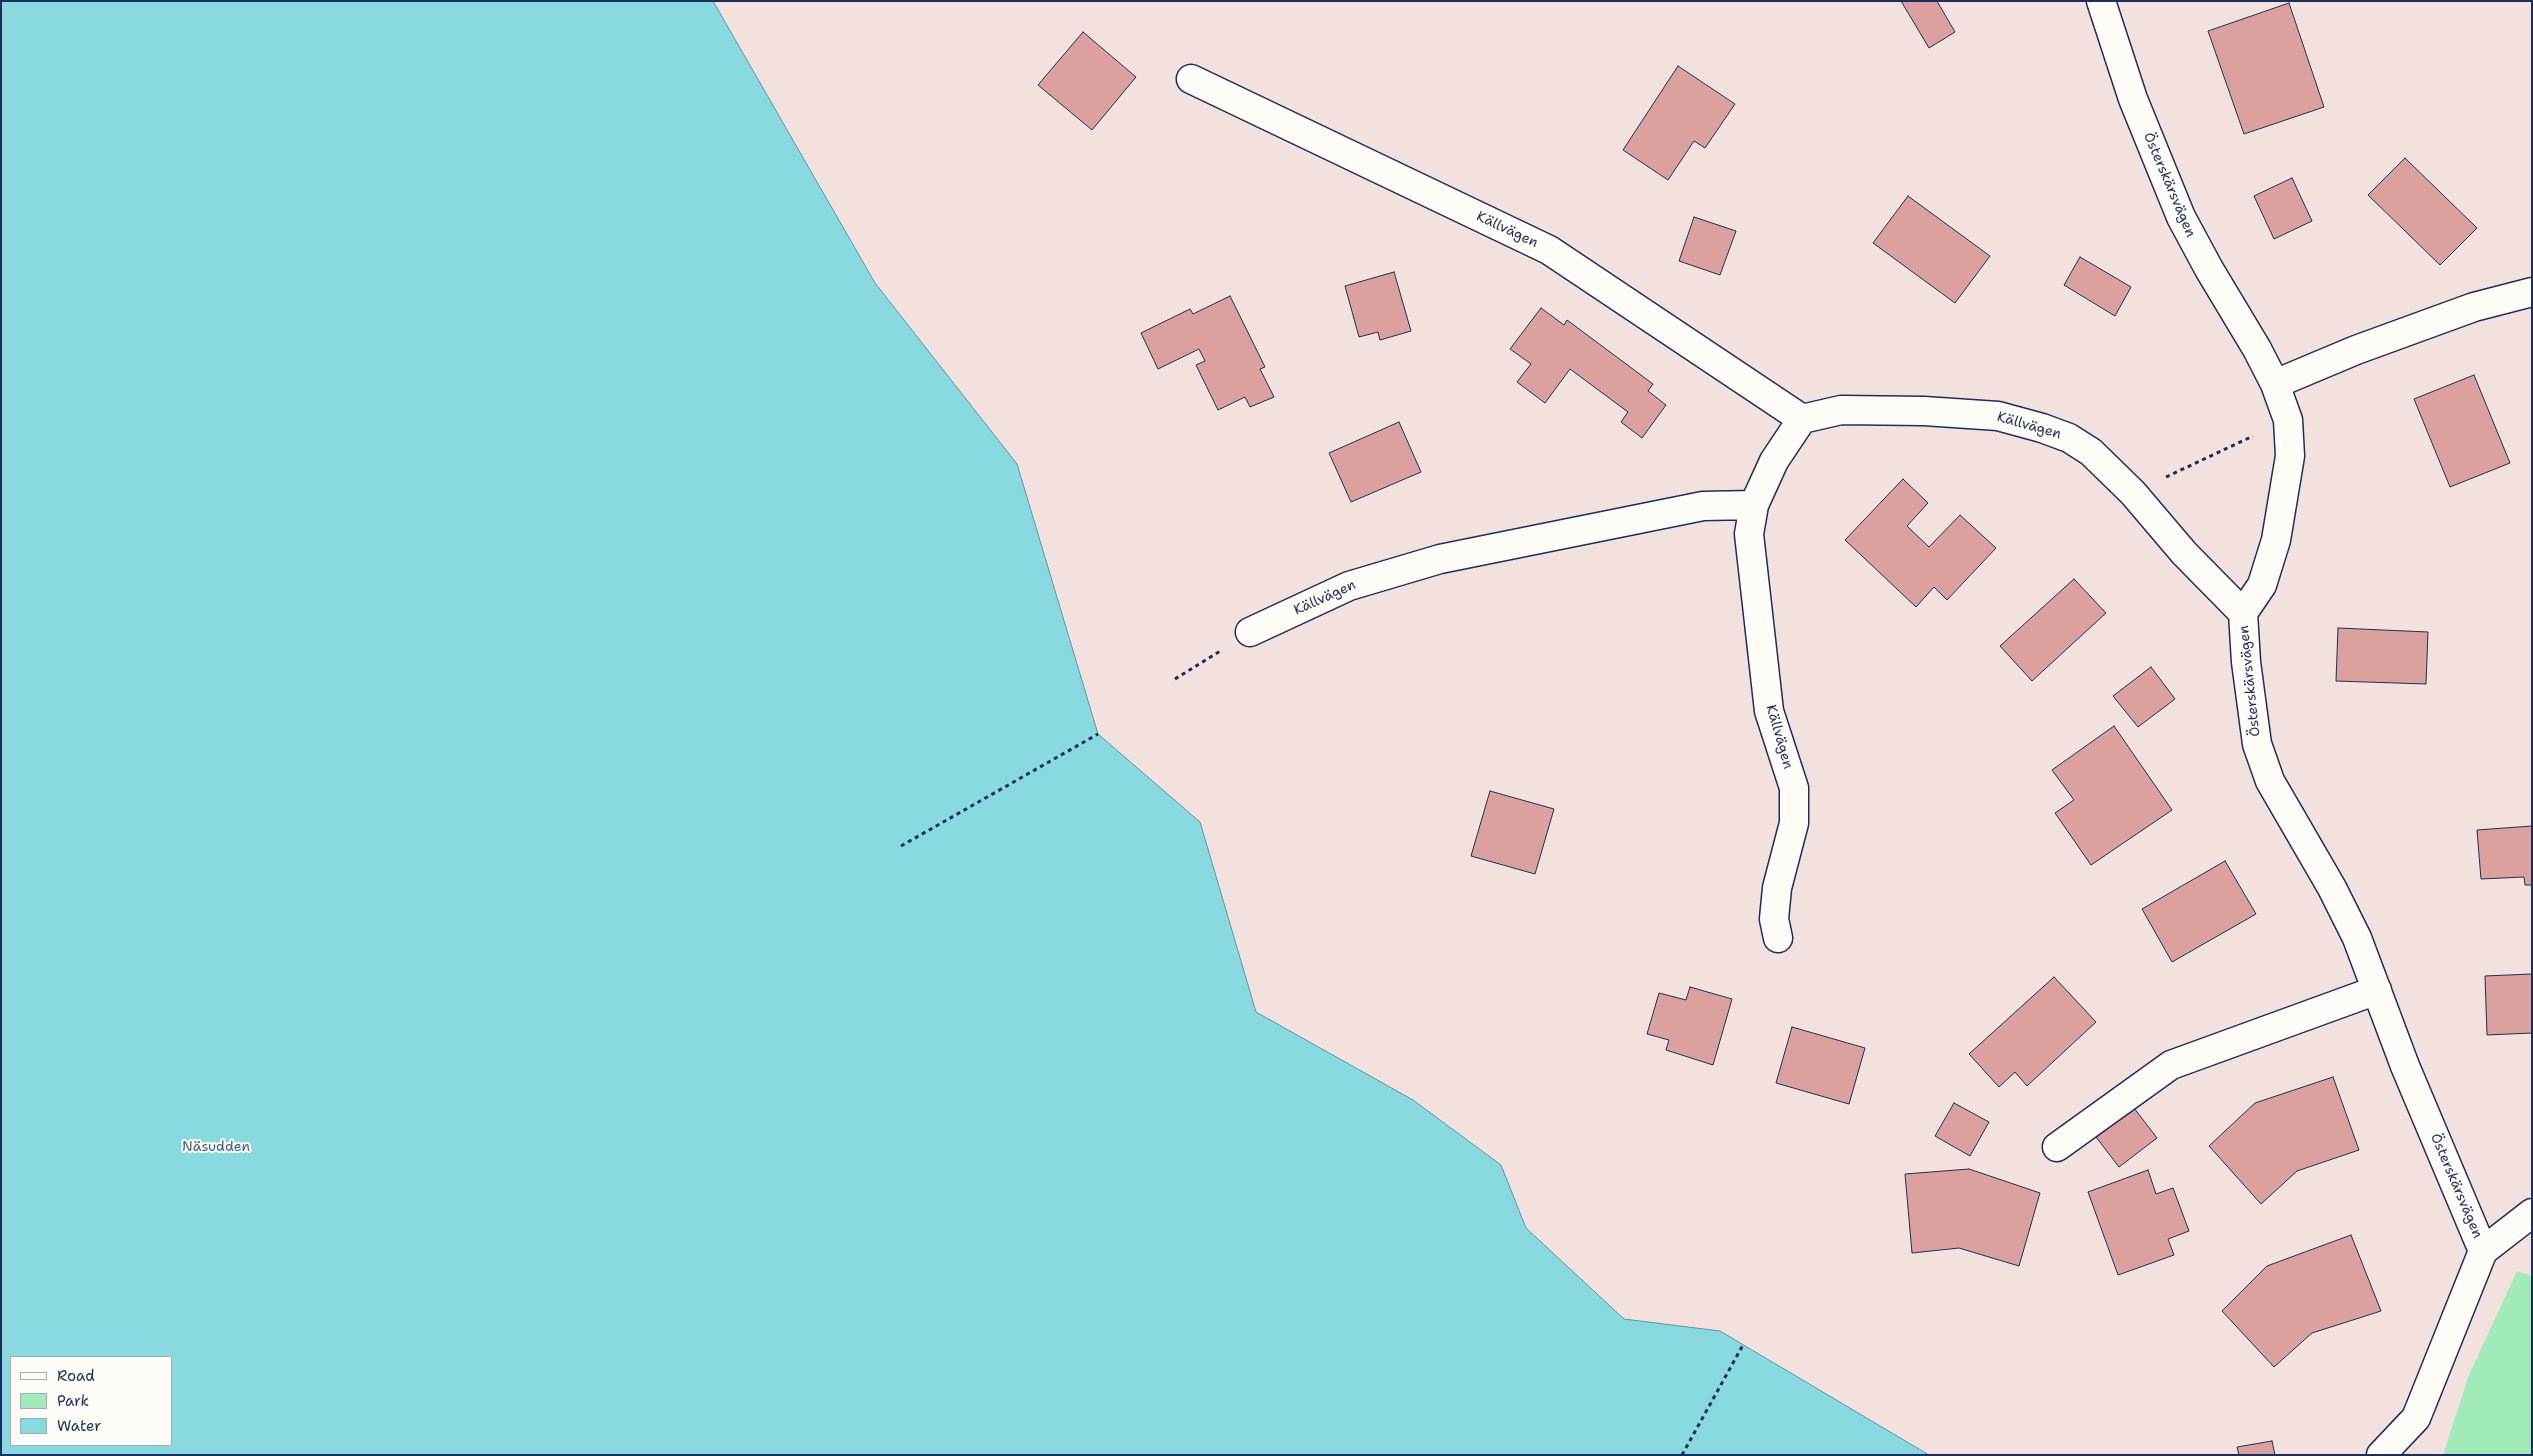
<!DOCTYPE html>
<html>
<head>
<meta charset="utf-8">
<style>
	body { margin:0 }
	#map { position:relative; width:2533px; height:1456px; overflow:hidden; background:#f3e1dd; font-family:"Shantell Sans",sans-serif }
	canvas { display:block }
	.frame { position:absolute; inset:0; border:2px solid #1b2f5e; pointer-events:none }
	.legend { position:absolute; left:10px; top:1356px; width:162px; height:90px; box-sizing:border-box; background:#fdfcf7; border:1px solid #a3aaba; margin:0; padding:6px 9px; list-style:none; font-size:15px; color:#1b2f5e }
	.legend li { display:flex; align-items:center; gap:10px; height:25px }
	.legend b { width:25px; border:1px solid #a3aaba }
</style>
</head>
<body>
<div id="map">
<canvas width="2533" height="1456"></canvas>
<div class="frame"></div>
<ul class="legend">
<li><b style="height:6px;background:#fdfcf7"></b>Road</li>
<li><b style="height:14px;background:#a1ebba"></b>Park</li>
<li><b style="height:14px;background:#88d9e0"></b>Water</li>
</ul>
</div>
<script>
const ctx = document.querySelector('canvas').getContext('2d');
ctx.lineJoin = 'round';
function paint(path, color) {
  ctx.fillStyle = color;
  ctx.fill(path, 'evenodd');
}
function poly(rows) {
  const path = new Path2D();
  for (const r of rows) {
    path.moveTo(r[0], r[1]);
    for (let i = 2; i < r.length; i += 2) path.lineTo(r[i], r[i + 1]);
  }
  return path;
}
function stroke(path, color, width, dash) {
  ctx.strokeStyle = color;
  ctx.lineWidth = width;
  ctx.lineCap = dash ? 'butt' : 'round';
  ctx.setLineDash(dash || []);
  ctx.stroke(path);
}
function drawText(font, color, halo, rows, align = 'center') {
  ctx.font = font + ' "Shantell Sans",sans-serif';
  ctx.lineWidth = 4;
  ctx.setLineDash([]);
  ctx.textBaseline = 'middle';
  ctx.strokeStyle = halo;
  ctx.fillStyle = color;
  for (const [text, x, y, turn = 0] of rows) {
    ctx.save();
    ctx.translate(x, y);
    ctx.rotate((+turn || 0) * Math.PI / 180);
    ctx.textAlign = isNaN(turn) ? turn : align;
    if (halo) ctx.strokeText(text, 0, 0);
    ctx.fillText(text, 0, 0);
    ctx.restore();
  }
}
paint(poly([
	[2517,1271,2532,1276,2532,1455,2443,1455,2469,1375]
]), '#a1ebba');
const water = poly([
	[1,1,713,1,875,283,1017,464,1098,734,1200,822,1256,1012,1413,1100,1501,1165,1526,1228,1624,1319,1720,1331,1929,1455,1,1455,1,1],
	[11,1357,171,1357,171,1445,11,1445,11,1357]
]);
paint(water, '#88d9e0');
stroke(water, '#5c95ac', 1);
const building = poly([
	[1901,1,1937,1,1955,32,1929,48,1901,1],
	[2289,3,2324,107,2244,134,2208,31,2289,3],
	[1083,32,1136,77,1092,130,1038,85,1083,32],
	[1678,66,1735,104,1705,148,1694,141,1668,180,1623,150,1678,66],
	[2405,158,2477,228,2440,265,2368,195,2405,158],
	[2292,178,2312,221,2274,239,2254,196,2292,178],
	[1908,196,1990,256,1955,303,1873,243,1908,196],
	[1694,217,1736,231,1720,275,1679,261,1694,217],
	[2080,257,2131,287,2115,316,2064,285,2080,257],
	[1394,272,1411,331,1380,340,1378,332,1359,337,1345,286,1394,272],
	[1230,296,1265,367,1260,369,1274,397,1250,407,1245,397,1218,410,1196,365,1205,361,1199,349,1158,369,1141,333,1190,309,1193,314,1230,296],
	[1541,308,1564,325,1567,320,1653,384,1648,391,1666,405,1642,438,1621,422,1628,412,1570,369,1545,403,1517,382,1531,364,1510,349,1541,308],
	[2474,375,2510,463,2450,487,2414,399,2474,375],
	[1399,422,1421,472,1351,502,1329,453,1399,422],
	[1903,479,1928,503,1907,526,1929,547,1960,515,1996,548,1947,600,1934,587,1916,607,1845,540,1903,479],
	[2074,579,2106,613,2032,681,2000,646,2074,579],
	[2338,628,2428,632,2426,684,2336,681,2338,628],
	[2151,667,2175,699,2138,727,2113,696,2151,667],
	[2114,726,2172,810,2091,865,2055,813,2074,800,2052,770,2114,726],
	[1490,791,1554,809,1535,874,1471,856,1490,791],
	[2532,826,2532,885,2525,885,2524,877,2481,879,2477,830,2532,826],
	[2225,861,2256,914,2172,962,2142,909,2225,861],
	[2532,974,2532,1033,2487,1035,2485,976,2532,974],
	[2054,977,2096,1022,2027,1086,2015,1072,1999,1087,1969,1054,2054,977],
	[1690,987,1732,999,1713,1065,1666,1050,1669,1040,1647,1034,1659,993,1686,1000,1690,987],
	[1792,1027,1865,1048,1849,1104,1776,1083,1792,1027],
	[2333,1077,2359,1150,2297,1171,2261,1204,2209,1146,2255,1103,2333,1077],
	[1954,1103,1989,1122,1970,1156,1935,1136,1954,1103],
	[2134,1108,2157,1138,2119,1167,2096,1137,2134,1108],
	[1969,1169,2040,1193,2019,1266,1959,1248,1912,1253,1905,1174,1969,1169],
	[2148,1170,2156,1194,2173,1188,2189,1231,2168,1239,2174,1255,2118,1275,2088,1192,2148,1170],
	[2351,1235,2381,1311,2312,1333,2274,1367,2222,1311,2267,1266,2351,1235],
	[2272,1441,2275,1455,2239,1455,2237,1447,2272,1441]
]);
paint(building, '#dca19f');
stroke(building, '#1b2f5e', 1);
const minor = poly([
	[2101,1,2133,99,2181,217,2209,269,2257,349,2275,384,2288,420,2290,456,2276,540,2262,585,2243,613,2246,662,2257,744,2270,781,2332,888,2357,938,2405,1066,2483,1251,2416,1418,2381,1455],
	[1191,79,1549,250,1802,419],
	[2275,384,2356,350,2474,307,2532,292],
	[1754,505,1749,534,1769,711,1794,788,1794,823,1777,888,1774,919,1778,938],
	[1250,632,1349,586,1440,559,1703,506,1754,505,1774,461,1802,419,1841,410,1924,411,1998,416,2042,428,2069,438,2091,452,2133,493,2184,553,2243,613],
	[2057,1147,2171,1065,2377,990],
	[2483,1251,2532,1213]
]);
stroke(minor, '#1b2f5e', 31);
stroke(poly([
	[2166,477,2253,436],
	[1175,679,1222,650],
	[901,846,1098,734],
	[1682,1455,1743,1345]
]), '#1b2f5e', 3, [4, 4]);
stroke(minor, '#fdfcf7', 28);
drawText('14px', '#1b2f5e', '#fdfcf7', [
	["Österskärsvägen",2169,185,67],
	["Källvägen",1507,230,25],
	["Källvägen",2029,426,16],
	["Källvägen",1325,598,-24],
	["Österskärsvägen",2250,681,-96],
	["Källvägen",1779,737,74],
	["Österskärsvägen",2456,1186,67]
]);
drawText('14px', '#3c5e75', '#fdfcf7', [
	["Näsudden",216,1147]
]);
</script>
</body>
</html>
